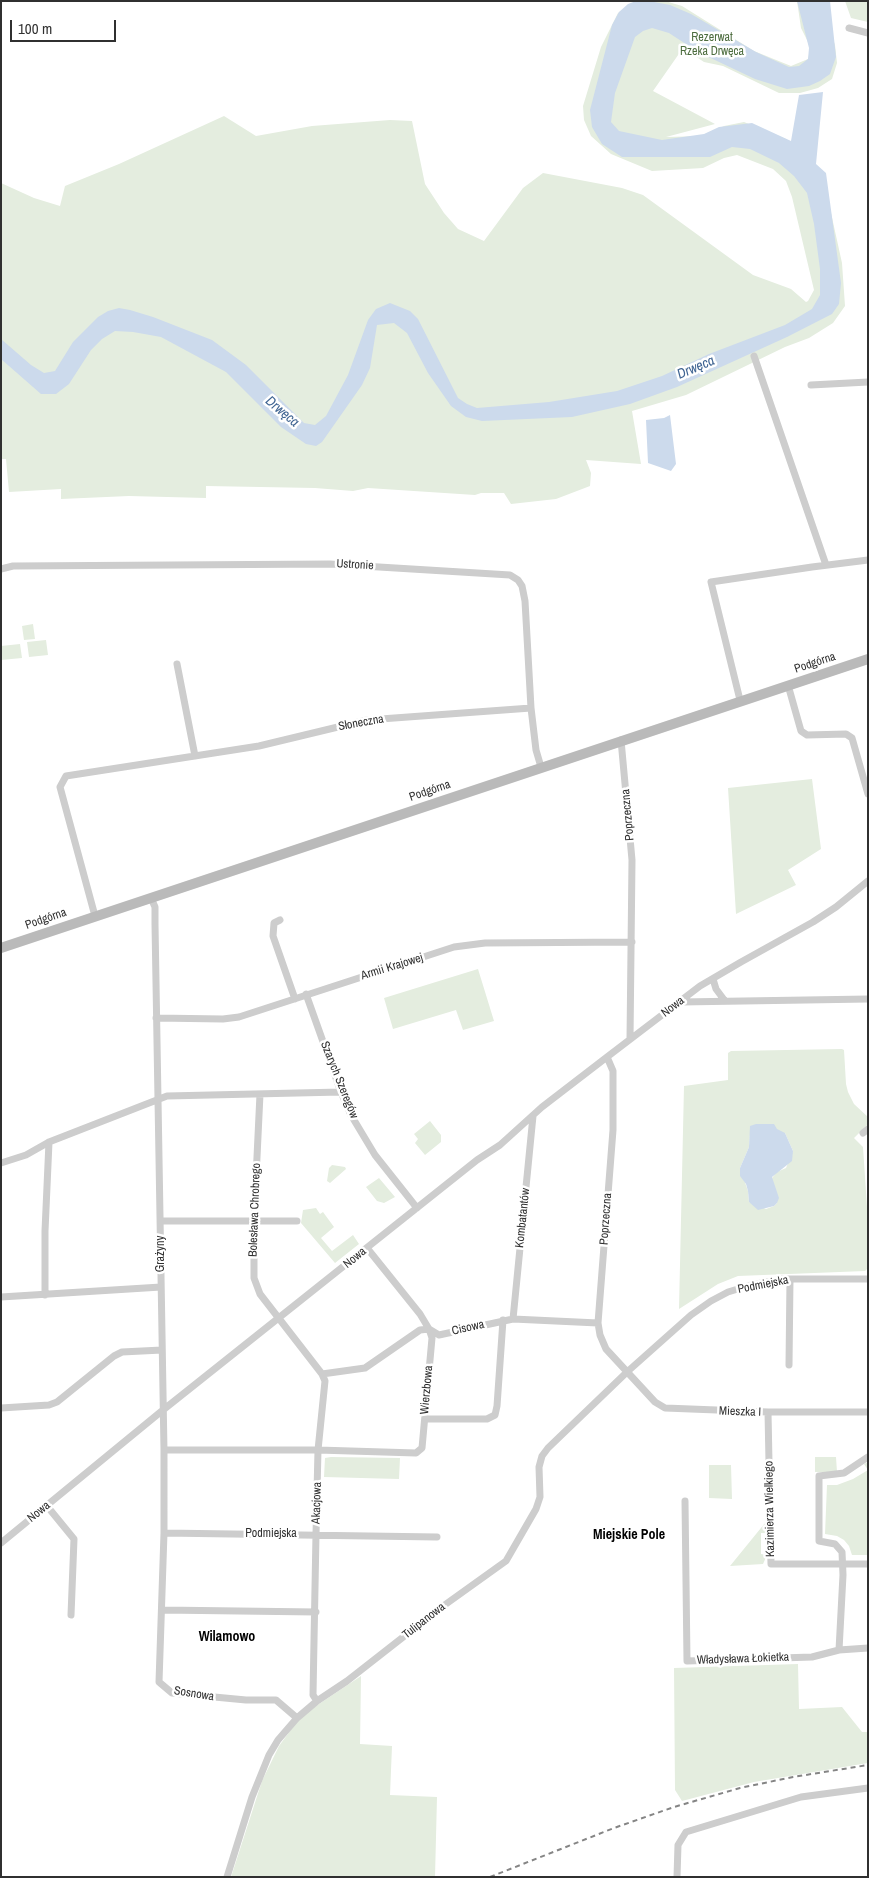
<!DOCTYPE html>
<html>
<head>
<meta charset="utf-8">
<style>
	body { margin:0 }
	#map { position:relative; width:869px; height:1878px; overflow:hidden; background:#fff; font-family:"Archivo Narrow",sans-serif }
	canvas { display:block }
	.frame { position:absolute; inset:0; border:2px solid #303030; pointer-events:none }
	.scale { position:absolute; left:10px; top:20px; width:106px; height:22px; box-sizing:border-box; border:2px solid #303030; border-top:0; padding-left:6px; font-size:15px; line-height:18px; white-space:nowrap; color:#303030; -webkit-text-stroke:4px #fff; paint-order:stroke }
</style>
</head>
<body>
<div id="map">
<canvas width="869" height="1878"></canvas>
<div class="frame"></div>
<div class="scale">100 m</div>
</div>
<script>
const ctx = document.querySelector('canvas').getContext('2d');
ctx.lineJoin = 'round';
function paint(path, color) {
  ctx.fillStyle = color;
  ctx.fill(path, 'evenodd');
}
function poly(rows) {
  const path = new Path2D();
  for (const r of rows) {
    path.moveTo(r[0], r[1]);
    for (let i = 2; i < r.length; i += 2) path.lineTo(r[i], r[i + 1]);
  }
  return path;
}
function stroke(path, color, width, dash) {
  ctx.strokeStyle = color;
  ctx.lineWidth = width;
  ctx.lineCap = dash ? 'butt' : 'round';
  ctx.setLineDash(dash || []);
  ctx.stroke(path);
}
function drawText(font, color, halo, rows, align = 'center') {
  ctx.font = font + ' "Archivo Narrow",sans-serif';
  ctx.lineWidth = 5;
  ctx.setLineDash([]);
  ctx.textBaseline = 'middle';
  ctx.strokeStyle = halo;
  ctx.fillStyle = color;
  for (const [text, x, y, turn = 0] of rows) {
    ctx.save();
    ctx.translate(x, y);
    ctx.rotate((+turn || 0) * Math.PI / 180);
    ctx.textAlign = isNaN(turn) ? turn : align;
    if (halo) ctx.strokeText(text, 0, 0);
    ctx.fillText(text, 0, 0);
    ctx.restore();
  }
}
paint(poly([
	[636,1,665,1,682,6,754,51,791,66,808,59,811,48,801,28,797,1,825,1,828,25,835,45,837,63,832,79,818,88,800,93,779,93,723,66,704,62,683,48,653,91,715,124,666,137,704,136,724,126,744,122,786,139,818,175,831,213,842,263,845,306,833,323,809,338,785,347,686,395,632,411,641,464,586,460,591,473,590,486,556,499,511,504,504,493,481,493,475,495,368,488,353,491,315,488,206,486,206,498,129,496,61,499,61,489,9,492,6,459,1,459,1,183,34,198,60,206,65,186,119,164,224,116,256,136,312,126,390,120,412,121,425,184,444,213,458,229,484,241,523,188,543,173,622,188,643,195,753,275,791,289,806,302,808,301,814,290,792,197,786,181,773,169,737,155,724,158,703,168,652,171,611,154,591,136,584,120,583,106,601,47,618,13],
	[845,1,868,1,868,22,851,18],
	[33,624,35,639,24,640,22,626],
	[46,640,48,655,29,657,27,642],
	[20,644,22,658,1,660,1,646],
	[812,779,821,849,788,870,796,885,736,914,728,788],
	[478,969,494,1021,463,1030,456,1010,393,1029,384,998],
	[842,1049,844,1050,846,1084,848,1092,854,1104,868,1117,868,1124,854,1138,863,1147,868,1222,868,1268,865,1271,738,1276,718,1284,679,1309,684,1086,728,1080,728,1053,731,1051],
	[750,1133,785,1133,793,1151,786,1168,777,1172,772,1178,777,1203,774,1206,766,1209,749,1202,748,1191,740,1168,749,1147],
	[430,1121,441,1135,441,1142,425,1155,415,1143,418,1139,414,1134],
	[332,1165,345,1167,346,1169,330,1183,327,1181,329,1168],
	[379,1178,395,1197,384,1203,377,1201,366,1187],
	[316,1208,320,1214,323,1212,334,1227,321,1238,332,1251,353,1235,359,1244,335,1263,301,1223,303,1210],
	[331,1457,400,1458,399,1479,324,1477,325,1458],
	[815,1457,836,1457,837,1472,815,1472],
	[868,1462,868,1555,852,1555,849,1546,844,1540,837,1536,825,1534,827,1485,837,1485,853,1479,868,1470,864,1464],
	[709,1465,731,1465,732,1499,709,1498],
	[765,1523,767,1524,767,1533,761,1533,761,1554,767,1555,763,1564,730,1566],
	[798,1664,799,1709,842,1707,862,1732,868,1732,868,1763,754,1782,682,1801,675,1790,674,1668],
	[361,1676,360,1744,392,1746,390,1795,437,1797,435,1877,231,1877,262,1781,279,1746,301,1716]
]), '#e4eddf');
paint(poly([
	[636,1,649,1,670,5,691,14,756,52,789,67,799,66,808,59,809,48,797,1,830,1,836,57,830,74,820,81,809,86,787,89,755,79,698,52,669,33,652,28,643,31,635,37,615,93,611,122,619,131,662,140,704,134,719,127,752,123,791,141,799,95,823,92,816,164,826,173,841,283,839,304,832,314,787,337,677,387,630,404,572,417,482,421,466,417,451,406,428,373,407,333,394,323,377,325,370,368,362,385,322,442,316,446,306,444,281,427,226,372,161,337,133,332,115,331,102,339,91,350,69,384,56,394,41,394,1,359,1,339,31,365,44,373,55,371,73,342,98,317,108,311,119,308,130,310,153,317,212,340,246,365,304,423,315,425,326,416,348,375,368,320,376,309,390,303,410,311,418,319,458,398,467,404,477,408,549,402,617,391,662,376,709,354,785,325,812,309,820,295,820,269,814,224,807,193,794,176,779,163,750,149,732,147,710,157,622,157,602,144,592,127,590,110,612,25,619,12,628,4],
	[670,415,676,464,671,471,648,463,646,420,664,418],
	[756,1124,774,1124,777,1129,785,1133,793,1151,792,1161,772,1177,779,1198,777,1203,774,1206,758,1210,749,1202,748,1191,746,1184,740,1176,740,1168,749,1147,750,1126]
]), '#ccdaec');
stroke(poly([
	[849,28,868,33],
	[754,356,826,565],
	[811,385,868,382],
	[1,569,13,566,330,564,510,575,518,580,522,586,525,601,531,708,536,750,541,767],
	[177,664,195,756],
	[788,685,801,731,807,735,846,734,852,738,868,794],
	[740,700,711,582,812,567,868,560],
	[621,740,632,860,630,1039],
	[151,898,155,907,155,924,164,1450,164,1533,159,1682,172,1693,246,1700,276,1700,297,1718],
	[95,916,60,787,66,776,259,746,367,720,531,708],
	[280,920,274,923,273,936,295,999],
	[713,979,716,989,725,1001],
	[306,994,341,1092,351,1115,375,1155,417,1208],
	[681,1002,868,999],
	[156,1018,223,1019,239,1017,454,947,485,943,632,942],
	[607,1057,613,1071,613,1130,598,1323,600,1335,606,1349,655,1402,665,1408,768,1412,868,1412],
	[260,1094,254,1220,254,1278,260,1294,322,1374,325,1381,318,1450,316,1534,313,1695,317,1701],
	[863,1133,868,1129],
	[1,1163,26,1155,49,1142,167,1096,341,1092],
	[161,1221,297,1221],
	[45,1295,45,1231,49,1142],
	[1,1297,161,1287],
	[513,1319,533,1116],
	[789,1365,790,1279],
	[322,1374,365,1368,420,1330,429,1329,439,1335,513,1319,598,1323],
	[1,1408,49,1405,57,1402,114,1356,122,1352,162,1350],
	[768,1412,771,1564,868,1564],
	[425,1419,487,1419,495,1415,497,1406,503,1320],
	[164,1450,318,1450,416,1453,422,1448,432,1338,429,1329,420,1314,367,1248],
	[685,1501,687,1661,812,1657,839,1650,868,1648],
	[47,1506,74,1539,71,1615],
	[164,1533,437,1537],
	[1,1543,163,1410,477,1160,500,1145,542,1107,607,1057,700,986,741,962,813,922,836,907,868,881],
	[162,1610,316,1612],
	[839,1650,843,1575,842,1552,835,1544,819,1541,819,1476,844,1473,868,1457],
	[227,1877,252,1797,269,1755,278,1740,297,1718,317,1701,347,1681,439,1609,506,1561,536,1509,540,1497,539,1467,542,1456,548,1448,627,1372,691,1315,711,1301,728,1292,751,1285,783,1279,868,1279],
	[677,1877,678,1845,686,1832,801,1797,868,1788]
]), '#cdcdcd', 7);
stroke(poly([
	[1,948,868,659]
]), '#bababa', 10);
stroke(poly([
	[490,1877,614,1828,674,1807,740,1788,793,1777,868,1765]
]), '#858585', 2, [5, 4]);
drawText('12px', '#4c6c3e', '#fff', [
	["Rezerwat",712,38],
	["Rzeka Drwęca",712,52]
]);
drawText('12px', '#303030', '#fff', [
	["Ustronie",355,565,3],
	["Podgórna",815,663,-18],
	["Słoneczna",361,723,-10],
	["Podgórna",430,791,-19],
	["Poprzeczna",628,815,-95],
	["Podgórna",46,919,-19],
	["Armii Krajowej",392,967,-17],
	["Nowa",673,1007,-37],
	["Szarych Szeregów",339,1080,68],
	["Bolesława Chrobrego",255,1210,-88],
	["Kombatantów",523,1218,-84],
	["Poprzeczna",606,1219,-86],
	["Grażyny",161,1254,-90],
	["Nowa",355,1258,-39],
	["Podmiejska",763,1285,-11],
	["Cisowa",468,1328,-13],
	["Wierzbowa",427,1390,-85],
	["Mieszka I",740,1412,2],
	["Akacjowa",317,1503,-88],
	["Kazimierza Wielkiego",770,1509,-91],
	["Nowa",39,1512,-39],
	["Podmiejska",271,1534],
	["Tulipanowa",424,1621,-38],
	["Władysława Łokietka",743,1659,-2],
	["Sosnowa",194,1694,9]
]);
drawText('italic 14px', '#3f6492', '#fff', [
	["Drwęca",696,368,-23],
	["Drwęca",282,412,40]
]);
drawText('bold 14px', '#000', '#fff', [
	["Miejskie Pole",629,1535],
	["Wilamowo",227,1637]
]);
</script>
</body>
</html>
